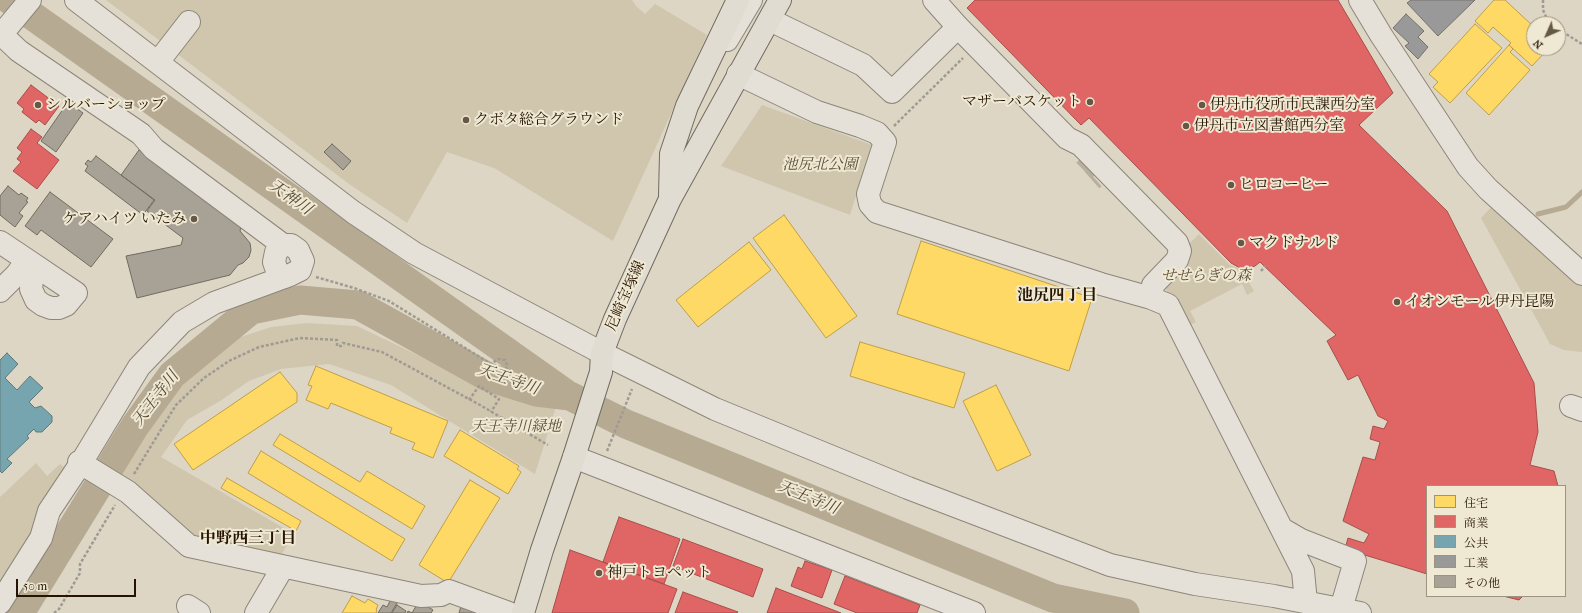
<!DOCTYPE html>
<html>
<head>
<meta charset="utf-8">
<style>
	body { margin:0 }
	#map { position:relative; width:1582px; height:613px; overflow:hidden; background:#ddd6c5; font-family:"IM FELL French Canon","Noto Serif JP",serif }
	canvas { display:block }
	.legend { position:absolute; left:1426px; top:485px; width:140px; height:112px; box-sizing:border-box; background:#efe8d3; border:1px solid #9e937f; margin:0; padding:5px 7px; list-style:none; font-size:12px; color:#251401 }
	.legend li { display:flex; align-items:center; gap:8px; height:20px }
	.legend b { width:20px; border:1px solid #9e937f }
	.north { position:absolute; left:1526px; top:16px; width:40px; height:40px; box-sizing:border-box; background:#efe8d3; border:1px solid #9e937f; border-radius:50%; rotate:225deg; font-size:11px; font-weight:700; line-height:16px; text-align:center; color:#251401 }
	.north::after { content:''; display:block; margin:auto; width:14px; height:18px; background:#655846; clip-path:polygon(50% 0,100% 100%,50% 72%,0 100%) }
	.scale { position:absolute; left:16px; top:579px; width:120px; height:18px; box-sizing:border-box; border:2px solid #251401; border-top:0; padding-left:5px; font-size:12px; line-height:14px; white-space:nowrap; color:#251401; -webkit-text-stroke:3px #efe8d3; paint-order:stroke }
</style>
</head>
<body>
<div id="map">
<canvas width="1582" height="613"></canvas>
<ul class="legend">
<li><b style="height:11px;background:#ffd966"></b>住宅</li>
<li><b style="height:11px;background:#e06666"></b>商業</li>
<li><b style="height:11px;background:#76a5af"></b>公共</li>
<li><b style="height:11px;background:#999"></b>工業</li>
<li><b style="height:11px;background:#a8a296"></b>その他</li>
</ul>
<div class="north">N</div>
<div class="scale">50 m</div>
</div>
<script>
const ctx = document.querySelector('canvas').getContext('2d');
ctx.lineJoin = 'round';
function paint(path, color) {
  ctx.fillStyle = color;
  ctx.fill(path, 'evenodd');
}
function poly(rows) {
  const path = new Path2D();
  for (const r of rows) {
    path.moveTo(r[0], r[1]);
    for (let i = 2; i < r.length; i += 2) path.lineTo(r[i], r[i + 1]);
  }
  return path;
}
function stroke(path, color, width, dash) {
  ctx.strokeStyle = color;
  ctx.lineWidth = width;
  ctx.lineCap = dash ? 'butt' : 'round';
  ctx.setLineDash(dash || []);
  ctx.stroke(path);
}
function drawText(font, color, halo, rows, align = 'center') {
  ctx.font = font + ' "IM FELL French Canon","Noto Serif JP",serif';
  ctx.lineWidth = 4;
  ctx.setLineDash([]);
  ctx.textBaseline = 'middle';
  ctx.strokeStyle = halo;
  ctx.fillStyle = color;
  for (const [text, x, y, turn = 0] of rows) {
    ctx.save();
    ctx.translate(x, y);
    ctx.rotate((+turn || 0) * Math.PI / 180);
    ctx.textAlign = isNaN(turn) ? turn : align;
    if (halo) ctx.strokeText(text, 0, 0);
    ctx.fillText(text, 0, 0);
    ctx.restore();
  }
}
paint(poly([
	[106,0,632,0,637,7,645,14,655,4,707,35,613,241,494,168,447,152,407,223,349,184],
	[762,105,872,145,850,215,721,166],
	[1493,205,1555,263,1582,285,1582,352,1564,350,1550,344,1481,218],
	[1199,234,1230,265,1242,270,1254,291,1247,295,1242,284,1190,311,1196,322,1188,326,1171,301,1165,287,1183,250],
	[307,323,357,326,472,381,556,407,535,474,391,385,329,364,281,369,249,381,220,401,187,420,161,457,294,534,280,557,193,539,117,476,158,405,193,364,232,340,271,327],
	[36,463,47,476,60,464,78,477,0,598,0,497]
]), '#d0c6ae');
const homes = poly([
	[1494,0,1505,0,1534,27,1534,48,1549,48,1532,66,1509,45,1511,43,1493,27,1488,33,1475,21,1494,0],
	[1475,24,1502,48,1450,103,1433,87,1438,82,1429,74,1475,24],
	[1509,45,1513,49,1510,52,1530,70,1489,115,1466,93,1509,45],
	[784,215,857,316,826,338,753,238,784,215],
	[921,241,1092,298,1069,371,897,314,921,241],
	[749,242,771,270,698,327,676,300,749,242],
	[860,342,965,373,954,408,850,376,860,342],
	[316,366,448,421,433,458,412,449,415,443,390,433,392,428,331,403,328,409,306,400,312,386,308,385,316,366],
	[280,372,297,393,297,402,193,470,174,444,280,372],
	[996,385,1031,455,997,471,963,401,996,385],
	[460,430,519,466,517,469,521,472,508,494,444,456,460,430],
	[280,434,360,482,367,471,425,506,412,529,273,445,280,434],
	[261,451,405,539,392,561,248,473,261,451],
	[227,478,301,521,296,531,221,488,227,478],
	[470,480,500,498,448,583,419,565,470,480],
	[352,596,365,603,368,599,378,605,376,610,377,611,376,613,342,613,352,596]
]);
paint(homes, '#ffd966');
stroke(homes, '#be9e48', 1);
const shops = poly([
	[975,0,1338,0,1393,93,1359,125,1447,211,1534,383,1538,432,1530,465,1554,471,1558,486,1427,486,1427,574,1345,549,1348,538,1364,543,1369,534,1343,521,1363,457,1375,460,1380,442,1370,439,1373,426,1384,429,1388,421,1378,416,1358,375,1348,380,1327,341,1336,335,1260,262,1255,266,1249,268,1240,268,1231,263,1089,118,1081,125,967,8,975,0],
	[31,85,59,106,45,125,39,120,36,123,22,112,24,109,17,103,31,85],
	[31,129,42,137,37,143,59,160,37,189,13,171,21,162,17,159,22,152,17,148,31,129],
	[619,517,680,539,664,584,603,562,619,517],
	[683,539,763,569,753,597,673,566,683,539],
	[570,550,677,589,668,613,552,613,570,550],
	[805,561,832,570,822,598,791,586,798,567,802,569,805,561],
	[845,576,920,605,917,613,857,613,834,604,845,576],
	[776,588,841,613,767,613,776,588],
	[683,592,738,612,737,613,675,613,683,592],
	[1503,596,1523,596,1519,600,1503,596]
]);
paint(shops, '#e06666');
stroke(shops, '#a84d48', 1);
const public = poly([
	[7,353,18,364,5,378,17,390,30,376,43,388,29,402,35,408,41,406,52,416,52,422,42,432,36,432,34,429,27,436,29,438,7,459,12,463,2,473,0,471,0,360,7,353]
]);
paint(public, '#76a5af');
stroke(public, '#5e7a7b', 1);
const industry = poly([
	[1411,0,1475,0,1438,36,1407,3,1411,0],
	[1406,14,1424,31,1418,37,1428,47,1418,59,1405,46,1409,43,1393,28,1406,14]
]);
paint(industry, '#999');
stroke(industry, '#76716b', 1);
stroke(poly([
	[1538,214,1566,207,1582,192]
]), '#b6aa92', 5);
stroke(poly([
	[10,0,565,393],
	[20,613,135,426,172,375,251,310,300,300,358,305,488,377,536,392,570,396,626,424,1053,598,1125,613]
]), '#b6aa92', 29);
const building = poly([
	[68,102,83,113,56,152,41,141,68,102],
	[332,144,351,161,343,170,324,152,332,144],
	[139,150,241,226,240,231,250,243,251,250,249,257,243,263,238,265,230,275,137,298,126,256,181,245,183,238,147,211,155,200,121,175,139,150],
	[96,156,154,200,143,215,85,171,88,166,85,164,88,160,91,162,96,156],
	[8,186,19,195,21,193,28,198,26,201,28,202,19,213,23,216,15,227,0,215,0,196,8,186],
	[50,192,113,239,91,267,41,230,37,235,25,226,50,192],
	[391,599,397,603,391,613,378,613,383,605,387,607,391,599],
	[419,601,433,610,431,613,407,613,408,611,412,613,419,601],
	[397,605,406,611,405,613,392,613,397,605],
	[461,606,482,613,459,613,461,606]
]);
paint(building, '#a8a296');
stroke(building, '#716b60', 1);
stroke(poly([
	[1084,155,1101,172,1092,180]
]), '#b8af9e', 22, [22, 11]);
const minor = poly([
	[76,0,353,212,414,253,602,353,715,409,908,488,1110,565,1195,584,1274,596,1360,613],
	[934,0,958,27,1067,138,1081,145,1177,243,1180,251,1177,260,1153,285,1151,298],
	[1360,0,1381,35,1468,167,1488,189,1582,274],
	[770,20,863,65,892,92,958,27],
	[0,33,19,51,141,134,154,149,283,245,291,245,298,250,303,261,300,270,290,275,214,303,182,322,139,367,81,463,49,511,41,538,0,603],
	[0,34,6,29,30,0],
	[727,40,751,0],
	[158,62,189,22],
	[738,74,817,112,860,126,877,133,885,142,868,194,870,204,877,212,1101,284,1151,298,1168,305,1303,571,1306,602],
	[0,242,27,260,76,293,66,305,59,308,51,308,43,305,36,300,31,289,32,279,35,271,27,260],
	[283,245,276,252,274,262,277,271,285,277],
	[0,291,17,274,27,260],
	[1571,406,1582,410],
	[574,457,974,613],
	[79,462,128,492,189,546,421,596,441,595,449,591,509,613],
	[1282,529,1301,540,1355,561,1341,609],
	[188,606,199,613],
	[256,613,283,567]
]);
const major = poly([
	[670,196,671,154,687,106,738,0],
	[523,613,542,550,574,457,601,372,602,353,615,319,670,199,780,0]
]);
stroke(minor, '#8c867a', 24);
stroke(major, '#716b60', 24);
stroke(poly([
	[1543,0,1543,10,1548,21,1551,24],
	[1558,29,1582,44],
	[894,126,963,58],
	[1261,271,1265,266],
	[316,277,354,288,389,301,491,364,498,359,505,360,507,365,506,370,504,373,500,374,493,369,491,364],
	[469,400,479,386,499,399,491,412],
	[607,451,632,389],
	[134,474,176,405,204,378,229,361,259,347,300,338,337,340,337,346,341,346,343,343,382,352,480,405,548,445],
	[54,613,59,609,80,573,80,564,115,505]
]), '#9f9a92', 2.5, [3, 2]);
stroke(minor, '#e5e1d9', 22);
stroke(major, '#e0dcd2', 22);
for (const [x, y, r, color] of [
	[1090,102,4,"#655846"],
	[38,105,4,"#655846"],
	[1202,105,4,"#655846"],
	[466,120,4,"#655846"],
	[1186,126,4,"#655846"],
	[1231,185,4,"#655846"],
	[194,219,4,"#655846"],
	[1241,243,4,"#655846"],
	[1397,302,4,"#655846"],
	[599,573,4,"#655846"]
]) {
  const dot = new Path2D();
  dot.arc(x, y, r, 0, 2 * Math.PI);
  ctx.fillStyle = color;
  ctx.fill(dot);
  stroke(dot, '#efe8d3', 1.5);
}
drawText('15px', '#251401', '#efe8d3', [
	["マザーバスケット",1082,102,"right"],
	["シルバーショップ",46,105],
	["伊丹市役所市民課西分室",1210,105],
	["クボタ総合グラウンド",474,120],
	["伊丹市立図書館西分室",1194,126],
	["ヒロコーヒー",1239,185],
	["ケアハイツ いたみ",186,219,"right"],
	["マクドナルド",1249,243],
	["イオンモール伊丹昆陽",1405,302],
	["神戸トヨペット",607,573]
], 'left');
drawText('italic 15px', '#5d4e37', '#efe8d3', [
	["池尻北公園",820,165],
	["せせらぎの森",1206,276],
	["天王寺川緑地",516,427]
]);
drawText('15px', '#251401', '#efe8d3', [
	["尼崎宝塚線",626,296,-66]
]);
drawText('italic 16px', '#584832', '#efe8d3', [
	["天神川",290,198,35],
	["天王寺川",508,380,19],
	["天王寺川",156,399,-52],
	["天王寺川",808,498,22]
]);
drawText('bold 16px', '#251401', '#efe8d3', [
	["池尻四丁目",1057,296],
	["中野西三丁目",248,539]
]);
</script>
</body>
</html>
